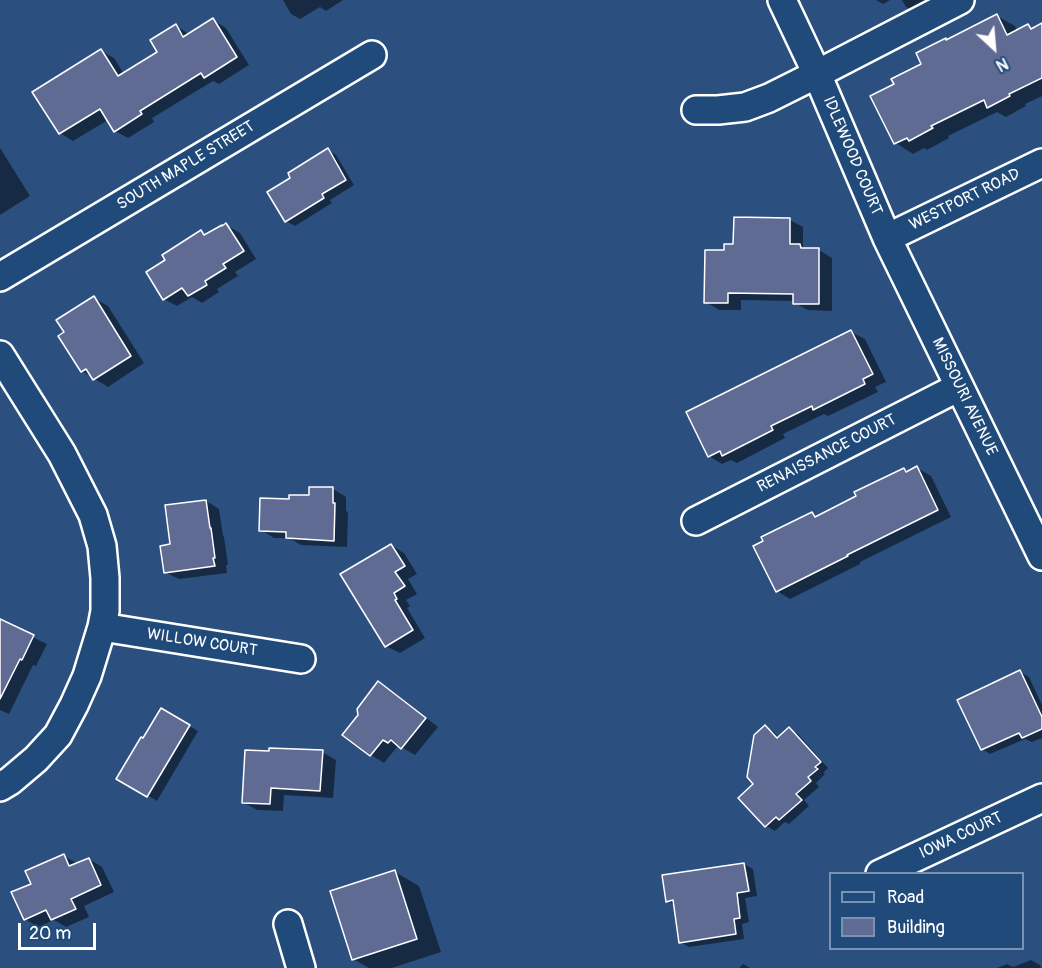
<!DOCTYPE html>
<html>
<head>
<meta charset="utf-8">
<style>
	body { margin:0 }
	#map { position:relative; width:1042px; height:968px; overflow:hidden; background:#2b507f; font-family:Pangolin,sans-serif }
	canvas { display:block }
	.legend { position:absolute; left:829px; top:872px; width:195px; height:78px; box-sizing:border-box; background:#1f4a7a; border:2px solid #7992af; margin:0; padding:8px 10px; list-style:none; font-size:18px; color:#fff }
	.legend li { display:flex; align-items:center; gap:12px; height:30px }
	.legend b { width:30px; border:2px solid #7992af }
	.north { position:absolute; left:964px; top:18px; width:60px; height:60px; -webkit-text-stroke:4px #1f4a7a; paint-order:stroke; rotate:154deg; font-size:16px; font-weight:700; line-height:24px; text-align:center; color:#fff }
	.north::after { content:''; display:block; margin:auto; width:21px; height:27px; background:#fff; clip-path:polygon(50% 0,100% 100%,50% 72%,0 100%) }
	.scale { position:absolute; left:18px; top:923px; width:78px; height:27px; box-sizing:border-box; border:3px solid #fff; border-top:0; padding-left:8px; font-size:18px; line-height:21px; white-space:nowrap; color:#fff; -webkit-text-stroke:4px #1f4a7a; paint-order:stroke }
</style>
</head>
<body>
<div id="map">
<canvas width="1042" height="968"></canvas>
<ul class="legend">
<li><b style="height:8px;background:#1f4a7a"></b>Road</li>
<li><b style="height:16px;background:#606b94"></b>Building</li>
</ul>
<div class="north">N</div>
<div class="scale">20 m</div>
</div>
<script>
const ctx = document.querySelector('canvas').getContext('2d');
ctx.lineJoin = 'round';
function paint(path, color) {
  ctx.fillStyle = color;
  ctx.fill(path, 'evenodd');
}
function poly(rows) {
  const path = new Path2D();
  for (const r of rows) {
    path.moveTo(r[0], r[1]);
    for (let i = 2; i < r.length; i += 2) path.lineTo(r[i], r[i + 1]);
  }
  return path;
}
function stroke(path, color, width, dash) {
  ctx.strokeStyle = color;
  ctx.lineWidth = width;
  ctx.lineCap = dash ? 'butt' : 'round';
  ctx.setLineDash(dash || []);
  ctx.stroke(path);
}
function drawText(font, color, halo, rows, align = 'center') {
  ctx.font = font + ' Pangolin,sans-serif';
  ctx.lineWidth = 4.5;
  ctx.setLineDash([]);
  ctx.textBaseline = 'middle';
  ctx.strokeStyle = halo;
  ctx.fillStyle = color;
  for (const [text, x, y, turn = 0] of rows) {
    ctx.save();
    ctx.translate(x, y);
    ctx.rotate((+turn || 0) * Math.PI / 180);
    ctx.textAlign = isNaN(turn) ? turn : align;
    if (halo) ctx.strokeText(text, 0, 0);
    ctx.fillText(text, 0, 0);
    ctx.restore();
  }
}
paint(poly([
	[283,0,343,0,326,11,320,7,300,19,291,14],
	[876,0,890,0,883,4],
	[902,0,949,0,923,17,906,7],
	[997,16,1015,26,1017,31,1028,26,1034,29,1042,25,1042,96,1025,104,1026,106,1006,117,997,112,948,136,949,138,927,150,924,148,913,154,896,143,872,97,896,85,923,64,947,41],
	[213,20,226,28,249,65,219,84,213,81,152,118,154,122,128,138,115,131,108,120,73,141,60,133,34,92,101,51,114,58,124,74,159,53,176,26,189,34],
	[0,148,30,196,0,215],
	[328,150,336,155,354,185,330,200,332,203,295,226,286,221],
	[790,220,803,227,803,247,808,250,819,250,832,258,832,311,808,310,795,303,795,301,741,300,741,310,719,310,706,302,725,251,735,245],
	[226,225,240,233,256,259,235,272,238,276,217,289,219,292,202,303,192,297,177,306,164,299,167,260,201,232,207,235],
	[94,298,108,306,144,363,108,387,82,371],
	[851,332,865,339,886,382,875,387,878,392,828,416,824,414,783,434,785,438,737,463,731,460,722,464,709,456],
	[917,468,931,476,951,517,860,562,860,564,790,599,777,591,812,513,818,517,858,497,904,469,909,472],
	[333,489,346,497,346,511,348,512,347,547,301,545,289,538,274,538,261,530,291,500,311,497],
	[206,501,219,509,223,536,224,537,228,565,226,565,227,573,179,579,165,572],
	[391,545,404,553,417,574,408,579,417,594,406,600,410,606,407,608,425,638,400,653,386,646],
	[0,621,47,644,36,666,33,665,9,714,0,710],
	[1020,672,1029,677,1042,705,1042,738,1032,742,1025,739,990,754,982,749],
	[378,683,392,691,438,727,415,755,403,748,402,750,397,747,384,763,371,755,344,734,359,715],
	[162,710,198,731,157,801,118,778,144,740],
	[765,727,774,732,779,738,789,729,798,734,828,768,823,773,825,774,816,783,819,787,804,800,809,806,789,824,785,822,775,831,766,826,755,784],
	[322,752,336,760,333,798,284,795,283,811,257,810,243,802],
	[64,856,78,864,89,859,102,867,114,892,84,906,89,917,66,927,54,920,38,927,25,919],
	[744,864,753,869,757,896,745,898,749,922,742,924,744,939,689,947,680,942,675,905,667,901],
	[395,872,419,886,441,952,392,968,369,968,353,959],
	[1031,960,1040,965,1041,968,997,968,1007,964,1013,967],
	[743,964,750,968,739,968]
]), '#0007');
const building = poly([
	[997,14,1007,35,1028,24,1031,29,1042,23,1042,78,1009,94,1010,96,987,108,984,100,931,126,933,128,909,141,907,138,894,144,870,96,894,84,891,79,921,64,916,53,946,38,946,40,997,14],
	[213,18,237,57,204,78,201,73,140,111,142,114,114,132,100,109,59,134,32,92,101,49,118,76,157,52,150,40,176,24,183,37,213,18],
	[328,148,346,180,322,194,324,198,285,222,267,192,290,178,288,173,328,148],
	[734,217,790,218,790,244,800,244,801,248,819,248,819,304,793,304,793,294,728,293,728,303,704,303,705,250,724,250,724,244,733,244,734,217],
	[226,223,244,251,223,264,226,268,205,281,207,285,188,296,182,288,163,300,146,272,165,260,162,255,201,230,204,235,222,225,222,226,226,223],
	[94,296,131,356,93,380,86,369,81,372,58,336,64,332,56,320,94,296],
	[851,330,873,374,863,379,865,384,813,410,812,406,771,426,773,430,722,456,720,451,708,457,686,412,851,330],
	[917,466,938,510,847,555,848,556,776,592,753,546,763,541,761,537,812,512,815,517,856,496,854,492,904,468,906,472,917,466],
	[309,487,333,487,333,503,335,503,334,541,286,538,286,532,259,531,260,498,289,499,289,495,309,495,309,487],
	[206,500,210,528,211,528,215,558,213,558,215,566,164,573,160,546,170,544,165,505,206,500],
	[391,544,405,566,395,572,405,586,394,593,397,599,395,600,413,630,385,647,340,574,391,544],
	[0,619,34,635,22,660,20,659,0,699,0,619],
	[1020,670,1042,717,1042,729,1022,738,1019,733,981,750,957,700,1020,670],
	[378,681,426,718,401,749,391,740,388,743,383,740,370,756,342,735,358,715,357,709,378,681],
	[161,708,190,725,147,797,116,779,141,737,143,738,161,708],
	[765,725,777,738,789,727,821,762,815,767,818,769,808,777,811,781,796,794,802,800,779,820,776,817,765,827,738,798,753,784,747,777,754,735,765,725],
	[269,748,323,750,320,791,271,788,270,804,242,803,245,750,269,751,269,748],
	[64,854,69,866,89,858,101,885,71,899,76,909,51,920,46,910,24,920,11,892,31,884,25,871,64,854],
	[744,863,749,891,737,893,740,918,734,919,736,934,679,943,673,900,666,902,662,875,744,863],
	[395,870,417,939,352,960,330,891,395,870]
]);
paint(building, '#606b94');
stroke(building, '#fff', 1.5);
const street = poly([
	[782,0,817,74,887,238,1042,556],
	[696,110,718,110,745,107,769,98,817,74,960,0],
	[887,238,1042,163],
	[0,277,372,55],
	[0,355,62,454,93,515,102,546,105,578,105,611,102,627,87,676,74,705,58,735,36,759,10,781,0,787],
	[696,521,959,387],
	[102,627,301,659],
	[880,874,1042,798],
	[288,924,301,968]
]);
stroke(street, '#fff', 32);
stroke(street, '#1f4a7a', 27);
drawText('16px', '#fff', '#1f4a7a', [
	["IDLEWOOD COURT",852,156,67],
	["SOUTH MAPLE STREET",186,166,-31],
	["WESTPORT ROAD",965,200,-26],
	["MISSOURI AVENUE",964,397,64],
	["RENAISSANCE COURT",827,454,-27],
	["WILLOW COURT",202,643,9],
	["IOWA COURT",961,836,-25]
]);
</script>
</body>
</html>
